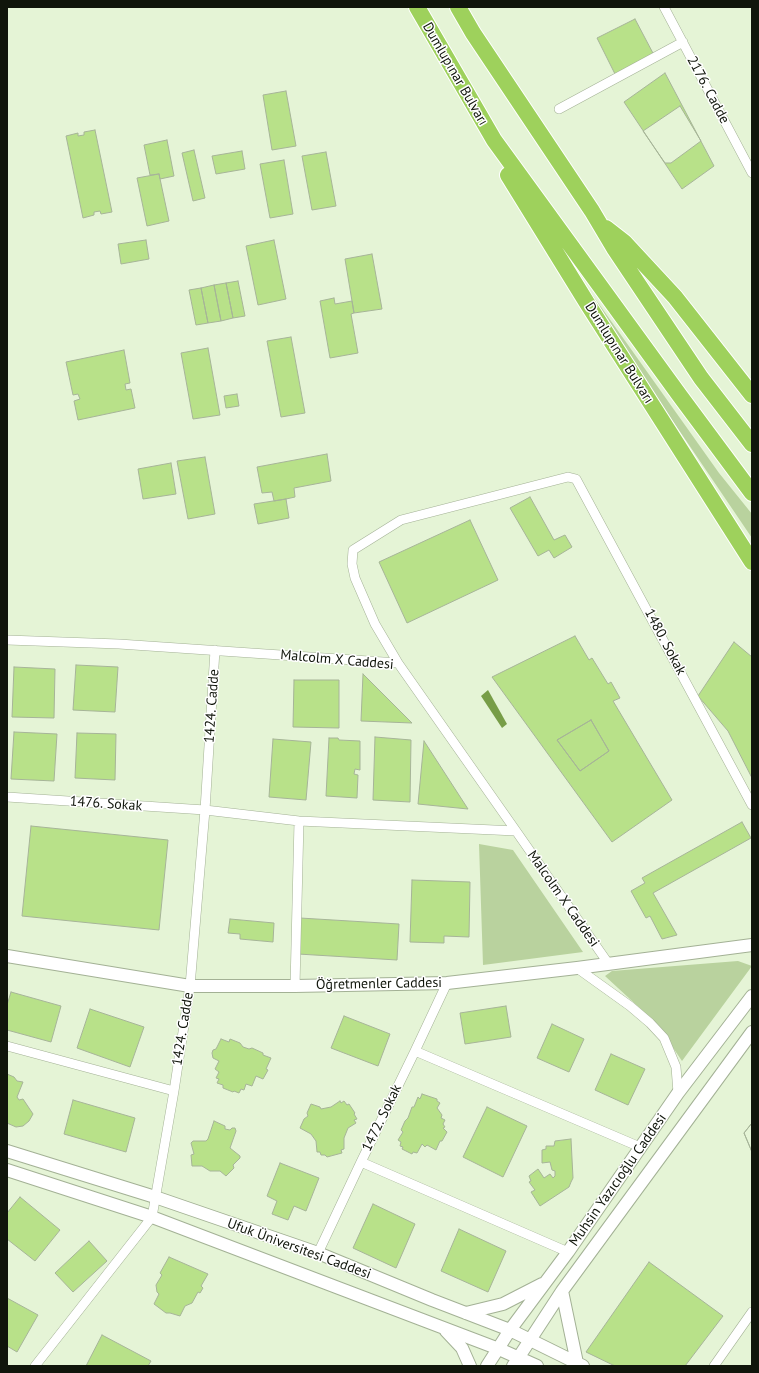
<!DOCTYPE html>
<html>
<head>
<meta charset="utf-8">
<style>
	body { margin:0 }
	#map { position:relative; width:759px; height:1373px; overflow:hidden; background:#e5f4d6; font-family:"PT Sans",sans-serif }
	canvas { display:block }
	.frame { position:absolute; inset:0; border:8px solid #10150b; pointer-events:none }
</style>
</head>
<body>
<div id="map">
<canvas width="759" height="1373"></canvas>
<div class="frame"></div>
</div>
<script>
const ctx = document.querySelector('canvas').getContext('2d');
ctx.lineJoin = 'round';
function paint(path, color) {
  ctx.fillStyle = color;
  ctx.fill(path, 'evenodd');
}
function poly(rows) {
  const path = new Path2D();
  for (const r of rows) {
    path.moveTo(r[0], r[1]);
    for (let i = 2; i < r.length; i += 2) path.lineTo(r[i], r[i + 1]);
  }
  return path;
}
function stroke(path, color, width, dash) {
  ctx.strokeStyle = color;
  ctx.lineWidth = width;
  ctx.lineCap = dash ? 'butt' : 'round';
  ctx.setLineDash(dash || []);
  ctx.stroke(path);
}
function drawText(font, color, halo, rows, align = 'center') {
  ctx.font = font + ' "PT Sans",sans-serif';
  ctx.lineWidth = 3;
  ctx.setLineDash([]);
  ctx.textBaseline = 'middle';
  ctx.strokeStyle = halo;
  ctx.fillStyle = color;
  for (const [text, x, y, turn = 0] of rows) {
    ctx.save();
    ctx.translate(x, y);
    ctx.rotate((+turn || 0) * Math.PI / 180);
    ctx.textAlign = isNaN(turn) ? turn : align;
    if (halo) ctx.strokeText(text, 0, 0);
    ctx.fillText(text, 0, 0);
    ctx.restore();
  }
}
paint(poly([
	[584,283,719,473,752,514,752,538,582,287],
	[479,844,513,850,583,952,483,965],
	[738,961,752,966,682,1061,657,1024,605,976,612,971]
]), '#b9d29e');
paint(poly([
	[488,690,507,724,502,728,481,696]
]), '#779d47');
const building = poly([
	[635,19,655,57,616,76,597,38,635,19],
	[665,73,714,166,682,189,624,102,665,73],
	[286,91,296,146,272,150,263,95,286,91],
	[680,106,701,141,671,163,665,163,643,131,680,106],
	[95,130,112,212,101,214,100,211,94,212,94,215,83,218,66,136,78,133,78,136,84,135,84,132,95,130],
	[167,140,174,176,160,179,159,174,150,175,144,145,167,140],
	[194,150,205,198,193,201,182,153,194,150],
	[242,151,245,169,216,174,212,156,242,151],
	[326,152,336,206,312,210,302,156,326,152],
	[284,160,293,214,270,218,260,164,284,160],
	[159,174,169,221,147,226,137,178,159,174],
	[146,240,149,259,121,264,118,244,146,240],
	[274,240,286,299,258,305,246,246,274,240],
	[372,254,382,309,354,313,345,259,372,254],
	[238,281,245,316,233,318,226,283,238,281],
	[226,283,233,318,221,321,214,285,226,283],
	[214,285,221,321,208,323,201,288,214,285],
	[201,288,208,323,196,325,189,290,201,288],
	[334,298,335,304,352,301,354,313,351,314,358,353,330,358,320,301,334,298],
	[291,337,305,413,281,417,267,341,291,337],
	[208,348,220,415,193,419,181,353,208,348],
	[124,350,130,383,125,384,126,390,131,389,135,408,78,420,74,401,80,399,78,394,73,395,66,362,124,350],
	[237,394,239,406,226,408,224,396,237,394],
	[327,454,331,481,294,488,295,497,286,499,274,501,272,492,262,493,257,467,327,454],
	[205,457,215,514,188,519,177,461,205,457],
	[171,463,176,494,143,499,138,469,171,463],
	[530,497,554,540,565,535,572,547,554,558,549,550,538,556,510,508,530,497],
	[286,499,289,518,258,524,254,504,286,499],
	[470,520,498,580,407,623,379,562,470,520],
	[575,636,589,660,592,658,608,684,611,682,620,698,613,701,672,800,612,842,492,677,575,636],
	[591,720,609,751,580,771,557,740,591,720],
	[734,642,752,657,752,778,728,731,698,696,734,642],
	[76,665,118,667,115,712,73,710,76,665],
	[14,667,55,669,54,718,12,717,14,667],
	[363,674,412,723,361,721,363,674],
	[294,680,339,680,339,728,293,727,294,680],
	[591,720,609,751,580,771,557,740,591,720],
	[14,732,57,734,54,781,11,779,14,732],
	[77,733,116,734,115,780,75,778,77,733],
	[375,737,411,740,410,802,373,800,375,737],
	[329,738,338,738,339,740,360,741,360,770,355,769,354,774,358,775,357,798,326,796,329,738],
	[273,739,311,742,306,800,269,797,273,739],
	[424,741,468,809,418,804,424,741],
	[742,822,751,838,653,893,677,935,662,939,650,916,646,918,631,891,645,883,642,878,742,822],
	[31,826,168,840,159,930,22,916,31,826],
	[412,880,470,882,469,937,444,936,444,943,410,942,412,880],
	[300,918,399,924,397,960,298,954,300,918],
	[230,919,274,923,273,942,240,939,240,934,228,933,230,919],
	[11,992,61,1006,51,1042,7,1030,7,1005,11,992],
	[506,1006,511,1037,465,1044,460,1013,506,1006],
	[90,1009,144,1027,130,1067,77,1048,90,1009],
	[344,1016,390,1034,378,1066,331,1048,344,1016],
	[552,1024,584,1039,569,1072,537,1058,552,1024],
	[221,1039,229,1042,230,1039,240,1043,243,1047,249,1049,252,1048,263,1053,263,1055,271,1058,266,1069,268,1070,263,1079,256,1076,252,1086,246,1084,244,1090,241,1089,239,1093,234,1091,233,1092,223,1088,223,1085,217,1083,219,1079,216,1078,219,1072,215,1069,219,1061,213,1058,212,1053,213,1050,216,1049,221,1039],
	[611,1054,645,1069,628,1105,595,1090,611,1054],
	[7,1074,14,1077,17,1081,23,1082,17,1097,19,1100,23,1099,33,1114,29,1121,23,1126,16,1127,7,1123,7,1074],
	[422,1094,437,1099,437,1101,440,1103,437,1108,442,1115,441,1118,445,1120,443,1124,445,1127,443,1128,447,1132,442,1141,440,1141,436,1150,427,1145,425,1147,422,1144,417,1153,413,1152,412,1154,402,1149,403,1147,400,1146,401,1142,398,1140,403,1132,401,1130,405,1121,408,1118,412,1107,414,1107,418,1097,420,1099,422,1094],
	[73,1100,135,1118,126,1152,64,1134,73,1100],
	[340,1101,341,1103,344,1101,347,1105,349,1104,355,1113,354,1114,357,1119,354,1120,356,1123,348,1128,344,1138,344,1149,341,1150,342,1153,327,1157,325,1155,321,1155,320,1152,317,1152,316,1141,311,1134,300,1128,304,1119,308,1116,307,1113,311,1104,320,1107,321,1109,331,1107,340,1101],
	[487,1107,527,1126,503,1177,463,1157,487,1107],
	[214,1121,225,1126,225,1129,230,1130,232,1128,235,1128,236,1131,230,1148,240,1156,240,1158,233,1165,234,1168,226,1176,220,1171,210,1171,202,1166,192,1166,191,1155,194,1154,191,1143,193,1141,206,1141,208,1139,214,1121],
	[752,1123,752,1152,744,1133,752,1123],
	[752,1123,752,1152,744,1133,752,1123],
	[571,1139,573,1178,571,1182,569,1187,540,1206,531,1192,535,1190,529,1182,531,1181,529,1176,538,1169,544,1178,550,1174,553,1178,555,1176,555,1171,552,1170,550,1162,542,1163,542,1150,546,1149,546,1146,554,1146,555,1141,571,1139],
	[280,1163,319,1178,306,1211,294,1206,288,1220,272,1214,277,1201,267,1196,280,1163],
	[20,1197,60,1230,35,1261,7,1239,7,1213,20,1197],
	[373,1204,415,1224,396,1268,353,1248,373,1204],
	[459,1229,506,1251,488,1292,441,1271,459,1229],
	[89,1241,107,1261,73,1292,55,1273,89,1241],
	[169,1257,208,1274,201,1286,203,1288,200,1293,198,1292,192,1303,185,1306,180,1316,170,1313,166,1313,154,1304,159,1294,157,1292,156,1285,162,1275,160,1273,169,1257],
	[649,1262,723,1316,685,1366,615,1366,586,1352,649,1262],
	[7,1298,38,1315,17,1352,7,1346,7,1298],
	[102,1335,151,1361,148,1366,86,1366,102,1335]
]);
paint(building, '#b8e189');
stroke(building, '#a6b498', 1);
const street = poly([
	[664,7,752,173],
	[559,109,683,42],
	[7,640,119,644,398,663,516,831,608,963],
	[398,663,375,624,355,578,352,564,353,550,401,520,568,477,576,479,752,805],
	[7,797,205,810,299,821,516,831],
	[577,968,630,1006,650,1023,664,1038,676,1067,678,1093],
	[295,986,299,821],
	[7,1046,174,1091],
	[415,1051,640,1147],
	[361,1162,568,1252],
	[318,1253,361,1162,415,1051,447,983],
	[35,1366,152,1217,174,1091,190,986,205,810,215,650],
	[714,1366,752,1312]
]);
const secondary = poly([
	[7,956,190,986,295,986,447,983,577,968,752,945],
	[7,1151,155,1197,318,1253,432,1300,510,1330,583,1366],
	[7,1170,152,1217,499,1349,537,1366],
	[562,1291,577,1363],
	[466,1313,503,1304,542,1284],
	[446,1331,462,1348,470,1366],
	[487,1366,510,1330,568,1252,678,1093,752,996],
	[513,1366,562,1291,752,1032]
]);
const highway = poly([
	[417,7,494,140,680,396,752,493],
	[458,7,473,33,592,211,614,248,701,378,752,444],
	[508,175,587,303,752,562],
	[606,228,624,242,675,297,752,395]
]);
stroke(street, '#a3b195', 10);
stroke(secondary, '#a3b195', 14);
stroke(highway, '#fff', 18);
stroke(street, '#fff', 9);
stroke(secondary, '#fff', 12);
stroke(highway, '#9ed15c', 16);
drawText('14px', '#10150b', '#fff', [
	["Dumlupınar Bulvarı",455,74,60],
	["2176. Cadde",708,90,62],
	["Dumlupınar Bulvarı",619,353,58],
	["1480. Sokak",665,642,62],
	["Malcolm X Caddesi",337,660,5],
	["1424. Cadde",212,706,-86],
	["1476. Sokak",106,804,4],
	["Malcolm X Caddesi",563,899,55],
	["Öğretmenler Caddesi",379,984,-1],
	["1424. Cadde",183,1029,-81],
	["1472. Sokak",382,1118,-64],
	["Muhsin Yazıcıoğlu Caddesi",618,1180,-55],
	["Ufuk Üniversitesi Caddesi",299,1249,20]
]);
</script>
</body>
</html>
